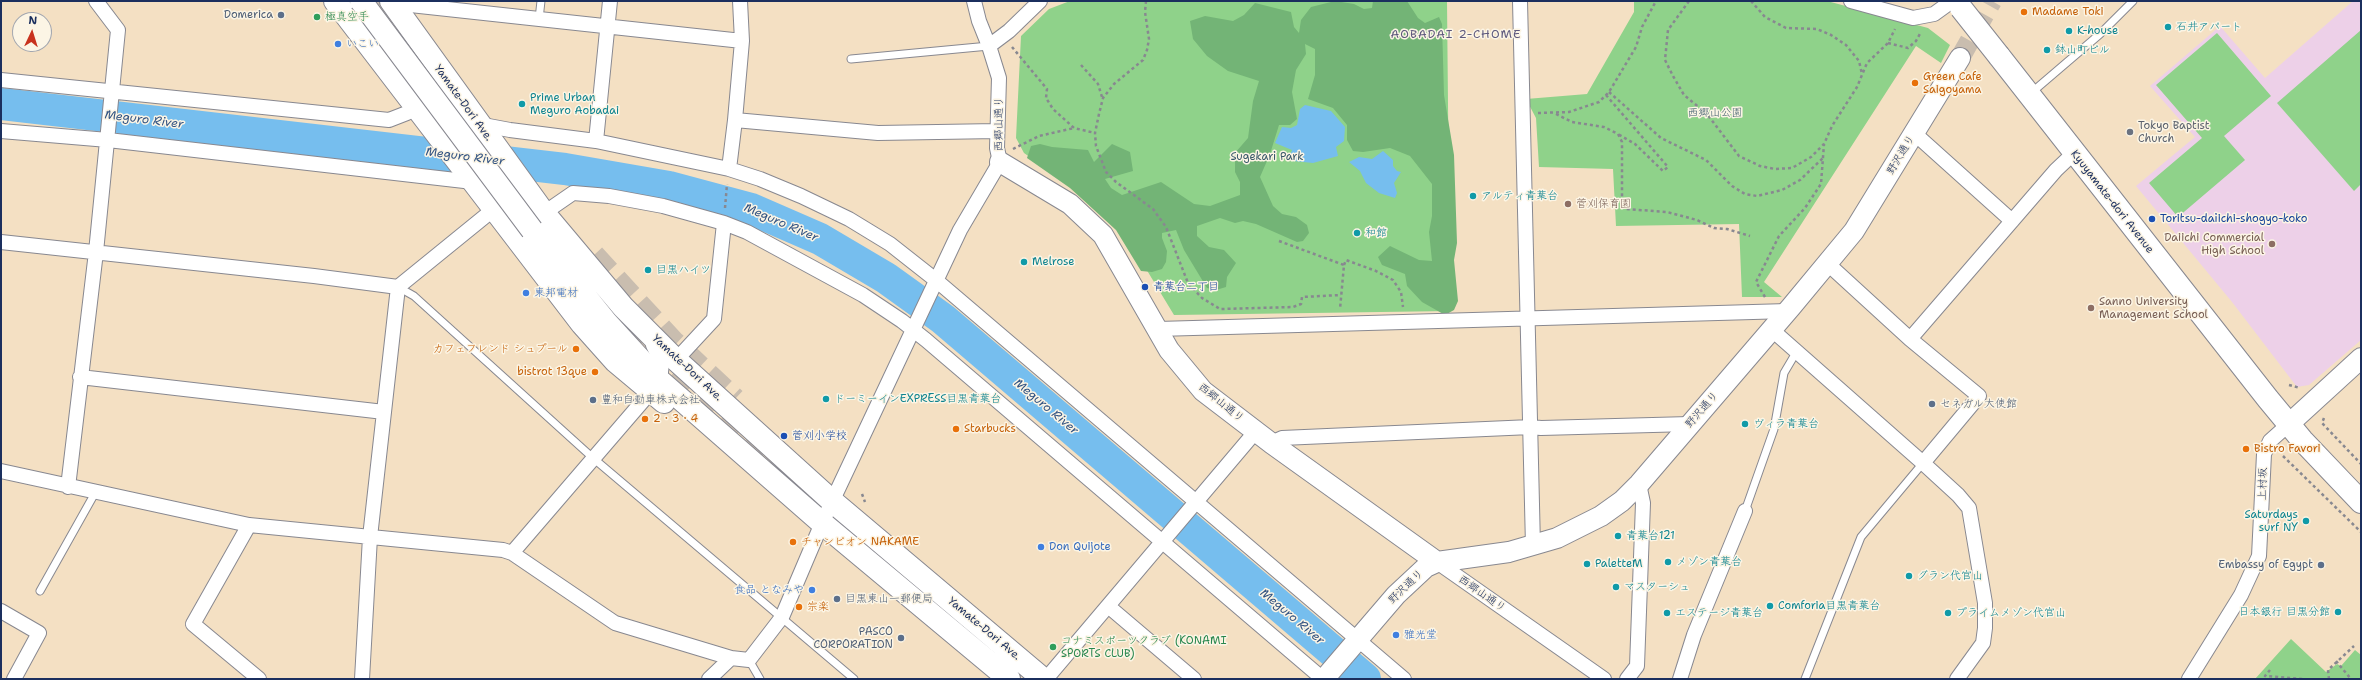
<!DOCTYPE html>
<html>
<head>
<meta charset="utf-8">
<style>
	body { margin:0 }
	#map { position:relative; width:2362px; height:680px; overflow:hidden; background:#f4e0c3; font-family:"Shantell Sans",sans-serif }
	canvas { display:block }
	.frame { position:absolute; inset:0; border:2px solid #1b2f5e; pointer-events:none }
	.north { position:absolute; left:12px; top:12px; width:40px; height:40px; box-sizing:border-box; background:#fcf5e5; border:1px solid #a2a6af; border-radius:50%; rotate:4deg; font-size:11px; font-weight:700; line-height:16px; text-align:center; color:#1b2f5e }
	.north::after { content:''; display:block; margin:auto; width:14px; height:18px; background:#c8321e; clip-path:polygon(50% 0,100% 100%,50% 72%,0 100%) }
</style>
</head>
<body>
<div id="map">
<canvas width="2362" height="680"></canvas>
<div class="frame"></div>
<div class="north">N</div>
</div>
<script>
const ctx = document.querySelector('canvas').getContext('2d');
ctx.lineJoin = 'round';
function paint(path, color) {
  ctx.fillStyle = color;
  ctx.fill(path, 'evenodd');
}
function poly(rows) {
  const path = new Path2D();
  for (const r of rows) {
    path.moveTo(r[0], r[1]);
    for (let i = 2; i < r.length; i += 2) path.lineTo(r[i], r[i + 1]);
  }
  return path;
}
function stroke(path, color, width, dash) {
  ctx.strokeStyle = color;
  ctx.lineWidth = width;
  ctx.lineCap = dash ? 'butt' : 'round';
  ctx.setLineDash(dash || []);
  ctx.stroke(path);
}
function drawText(font, color, halo, rows, align = 'center') {
  ctx.font = font + ' "Shantell Sans","Klee One",sans-serif';
  ctx.lineWidth = 3;
  ctx.setLineDash([]);
  ctx.textBaseline = 'middle';
  ctx.strokeStyle = halo;
  ctx.fillStyle = color;
  for (const [text, x, y, turn = 0] of rows) {
    ctx.save();
    ctx.translate(x, y);
    ctx.rotate((+turn || 0) * Math.PI / 180);
    ctx.textAlign = isNaN(turn) ? turn : align;
    if (halo) ctx.strokeText(text, 0, 0);
    ctx.fillText(text, 0, 0);
    ctx.restore();
  }
}
paint(poly([
	[2353,1,2361,1,2361,340,2309,385,2297,387,2232,302,2136,186,2195,137,2150,86,2220,26,2265,78]
]), '#edd0e8');
paint(poly([
	[1070,1,1447,1,1450,311,1174,315,1131,244,1113,221,1057,176,1024,153,1016,138,1021,36,1049,9],
	[1634,1,1827,1,1928,28,1950,45,1941,63,1916,46,1764,282,1782,297,1742,297,1739,224,1616,226,1613,169,1539,167,1536,118,1526,99,1587,94,1634,12],
	[2361,30,2361,184,2354,191,2277,103],
	[2217,33,2271,96,2224,136,2245,160,2178,217,2149,183,2202,138,2156,85],
	[2291,639,2326,672,2337,664,2341,666,2355,650,2361,655,2361,679,2255,679]
]), '#8fd28a');
paint(poly([
	[1335,1,1354,4,1364,9,1372,8,1373,1,1407,1,1418,18,1425,23,1439,17,1442,24,1444,95,1454,155,1457,243,1454,260,1458,301,1454,310,1445,315,1422,302,1407,286,1405,274,1382,265,1378,257,1390,246,1419,260,1432,261,1429,232,1432,216,1432,184,1410,156,1390,148,1363,152,1353,151,1347,140,1347,125,1333,108,1308,99,1315,75,1315,49,1305,44,1306,54,1296,70,1292,92,1297,119,1290,125,1279,125,1270,154,1260,177,1273,206,1282,214,1296,217,1307,225,1309,233,1303,241,1297,242,1256,224,1243,221,1235,223,1220,218,1197,226,1197,236,1209,247,1224,250,1236,263,1227,277,1226,287,1216,290,1207,288,1184,250,1176,230,1162,233,1162,238,1167,251,1166,262,1162,269,1152,272,1141,271,1116,230,1070,188,1027,158,1031,146,1040,144,1052,147,1088,150,1094,162,1112,144,1130,152,1133,171,1105,179,1111,188,1122,195,1161,182,1194,204,1210,206,1240,195,1240,182,1235,172,1235,153,1248,138,1253,101,1259,81,1228,71,1207,56,1193,39,1190,21,1205,16,1233,21,1244,15,1255,3,1291,12,1294,27,1299,33,1301,20,1311,7]
]), '#73b476');
paint(poly([
	[1305,105,1331,111,1345,127,1344,141,1336,147,1338,156,1313,163,1294,161,1290,156,1292,150,1275,143,1282,127,1291,128,1297,125,1300,109],
	[1383,151,1393,160,1393,166,1397,171,1401,172,1394,183,1397,193,1395,198,1379,193,1366,183,1360,171,1349,162,1359,157,1372,159]
]), '#76beee');
stroke(poly([
	[1,104,565,169,669,187,751,209,820,239,886,278,943,319,1365,679]
]), '#76beee', 32);
stroke(poly([
	[1960,58,1992,1]
]), '#c9bdaf', 20, [20, 10]);
stroke(poly([
	[376,1,403,42],
	[594,255,673,341,735,399],
	[582,278,656,356,731,427,815,502,891,564]
]), '#c9bdaf', 22, [22, 11]);
const lane = poly([
	[539,19,541,1],
	[851,59,989,46],
	[2031,93,2100,34,2133,1],
	[398,287,414,296,593,458,854,679],
	[1745,511,1774,429,1784,373,1797,351],
	[40,591,95,493],
	[749,660,760,679],
	[1805,679,1861,537,1923,463]
]);
const street = poly([
	[740,1,742,41,735,120,729,169,760,179,801,196,849,219,890,244,937,281,1404,679],
	[974,1,979,21,989,46],
	[1520,1,1533,546],
	[1851,1,1913,18,1934,14,1952,1],
	[392,3,742,41],
	[1,80,389,120,407,113,416,105],
	[735,120,878,133,997,131],
	[478,124,510,130,596,141,729,169],
	[1,131,108,140,473,182],
	[1914,133,2012,221],
	[596,141,610,1],
	[544,213,573,193,609,196,663,206,724,223,747,232,863,295,902,321,926,340,1323,679],
	[1,242,314,276,398,287,494,209],
	[1828,264,1910,339,1979,396,1923,463],
	[1158,329,1788,311],
	[1771,329,1923,463,1958,495,1969,508,1985,603,1985,628,1983,643,1957,679],
	[1910,339,2056,170,2074,153],
	[676,360,714,319,724,223],
	[80,377,384,412],
	[1271,443,1282,438,1531,427,1541,428,1690,424],
	[1,471,249,525,503,550,512,553,615,623,731,658,749,660,782,617,822,523,960,230,1000,162,997,148,999,78,989,46,1009,31,1040,1],
	[68,487,96,252,118,30,96,1],
	[249,525,193,624,259,679],
	[512,553,660,381,662,363,653,345],
	[1437,562,1604,679],
	[1108,606,1194,679],
	[1,611,39,633,14,679],
	[362,679,370,537,398,287],
	[709,679,731,658],
	[1046,679,1256,431],
	[1627,679,1637,666,1643,503,1639,484],
	[1680,679,1694,635,1745,511],
	[2189,679,2241,595,2259,556,2264,454,2270,441,2289,424]
]);
const secondary = poly([
	[1000,162,1070,204,1103,235,1169,350,1203,391,1271,443,1437,562],
	[2289,424,2361,358],
	[1324,679,1396,595,1426,567,1437,562,1509,552,1557,538,1601,516,1622,501,1639,484,1791,307,1854,231,1960,58]
]);
const primary = poly([
	[335,1,582,324,615,361,664,402],
	[391,1,544,213,623,307,676,360,832,501,1043,679],
	[1999,56,2268,399,2302,440,2361,502],
	[532,230,606,322,660,381,822,523,1009,679]
]);
stroke(lane, '#888890', 9);
stroke(street, '#888890', 16);
stroke(secondary, '#888890', 22);
stroke(primary, '#888890', 24);
stroke(poly([
	[1146,1,1145,12,1149,39,1147,50,1143,60,1114,84,1103,98,1099,114,1095,133,1096,146,1106,172,1116,182,1153,209,1166,227,1188,283,1202,298,1220,309,1293,307,1301,304,1302,297,1341,295],
	[1689,1,1668,30,1665,60,1673,76,1684,95,1707,114,1739,156,1760,166,1775,169,1792,168,1811,157,1824,144,1832,126,1857,87,1867,63,1888,43,1895,29],
	[1751,1,1765,17,1786,28,1817,29,1831,35,1846,45,1859,61,1862,74],
	[1888,43,1908,48,1916,41,1921,32],
	[1012,47,1047,89,1046,98,1053,109,1074,128,1095,133],
	[1081,65,1098,84,1102,97],
	[1609,92,1661,138,1706,160,1732,186,1745,194,1757,196,1782,190,1800,180,1824,157],
	[1606,95,1668,167,1663,171,1635,144,1618,134],
	[1538,113,1569,112,1599,102,1609,92,1636,47,1642,27,1656,1],
	[1556,114,1572,122,1604,127,1618,134,1622,142,1622,204,1626,209,1667,212,1697,220,1714,228,1727,229,1750,236],
	[1013,149,1039,136,1074,128],
	[725,208,727,184],
	[1279,241,1344,265,1340,309],
	[1344,265,1346,260,1376,271,1393,280,1401,292,1403,307],
	[1765,297,1756,282,1779,236,1805,208,1821,184,1824,144],
	[2289,385,2300,388],
	[2324,418,2322,423,2361,464],
	[2283,456,2361,532],
	[862,494,865,502],
	[2336,661,2351,679],
	[2270,670,2265,676,2303,679],
	[2329,679,2328,670,2354,646]
]), '#888890', 2.5, [3, 3]);
stroke(lane, '#fff', 7);
stroke(street, '#fff', 14);
stroke(secondary, '#fff', 20);
stroke(primary, '#fff', 22);
const primaryBridge = poly([
	[361,1,532,230],
	[1961,8,1999,56]
]);
stroke(primaryBridge, '#888890', 24, []);
stroke(primaryBridge, '#fff', 22);
for (const [x, y, r, color] of [
	[2024,12,4,"#e8710a"],
	[281,15,4,"#5c6f8a"],
	[317,17,4,"#2e9e5b"],
	[2168,27,4,"#0f9aa8"],
	[2069,31,4,"#0f9aa8"],
	[338,44,4,"#3f7fe0"],
	[2047,50,4,"#0f9aa8"],
	[1915,83,4,"#e8710a"],
	[522,104,4,"#0f9aa8"],
	[2130,132,4,"#6b7280"],
	[1473,196,4,"#0f9aa8"],
	[1568,204,4,"#8d6e63"],
	[2152,219,4,"#1a4fb4"],
	[1357,233,4,"#0f9aa8"],
	[2272,244,4,"#8d6e63"],
	[1024,262,4,"#0f9aa8"],
	[648,270,4,"#0f9aa8"],
	[1145,287,4,"#1a4fb4"],
	[526,293,4,"#3f7fe0"],
	[2091,308,4,"#8d6e63"],
	[576,349,4,"#e8710a"],
	[595,372,4,"#e8710a"],
	[826,399,4,"#0f9aa8"],
	[593,400,4,"#5c6f8a"],
	[1932,404,4,"#5c6f8a"],
	[645,419,4,"#e8710a"],
	[1745,424,4,"#0f9aa8"],
	[956,429,4,"#e8710a"],
	[784,436,4,"#1a4fb4"],
	[2246,449,4,"#e8710a"],
	[2306,521,4,"#0f9aa8"],
	[1618,536,4,"#0f9aa8"],
	[793,542,4,"#e8710a"],
	[1041,547,4,"#3f7fe0"],
	[1668,562,4,"#0f9aa8"],
	[1587,564,4,"#0f9aa8"],
	[2321,565,4,"#5c6f8a"],
	[1909,576,4,"#0f9aa8"],
	[1616,587,4,"#0f9aa8"],
	[812,590,4,"#3f7fe0"],
	[837,599,4,"#5c6f8a"],
	[1770,606,4,"#0f9aa8"],
	[799,607,4,"#e8710a"],
	[2338,612,4,"#0f9aa8"],
	[1667,613,4,"#0f9aa8"],
	[1948,613,4,"#0f9aa8"],
	[1396,635,4,"#3f7fe0"],
	[901,638,4,"#5c6f8a"],
	[1053,647,4,"#2e9e5b"]
]) {
  const dot = new Path2D();
  dot.arc(x, y, r, 0, 2 * Math.PI);
  ctx.fillStyle = color;
  ctx.fill(dot);
  stroke(dot, '#fcf5e5', 1.5);
}
drawText('11px', '#c56008', '#fcf5e5', [
	["Madame Toki",2032,12],
	["Green Cafe",1923,77],
	["Saigoyama",1923,90],
	["カフェフレンド シュプール",568,349,"right"],
	["bistrot 13que",587,372,"right"],
	["2・3・4",653,419],
	["Starbucks",964,429],
	["Bistro Favori",2254,449],
	["チャンピオン NAKAME",801,542],
	["宗楽",807,607]
], 'left');
drawText('11px', '#4e5e75', '#fcf5e5', [
	["Domerica",273,15],
	["豊和自動車株式会社",601,400,"left"],
	["セネガル大使館",1940,404,"left"],
	["Embassy of Egypt",2313,565],
	["目黒東山一郵便局",845,599,"left"],
	["PASCO",893,632],
	["CORPORATION",893,645]
], 'right');
drawText('11px', '#27864d', '#fcf5e5', [
	["極真空手",325,17],
	["コナミスポーツクラブ (KONAMI",1061,641],
	["SPORTS CLUB)",1061,654]
], 'left');
drawText('11px', '#0d838f', '#fcf5e5', [
	["石井アパート",2176,27],
	["K-house",2077,31],
	["鉢山町ビル",2055,50],
	["Prime Urban",530,98],
	["Meguro Aobadai",530,111],
	["アルティ青葉台",1481,196],
	["和館",1365,233],
	["Melrose",1032,262],
	["目黒ハイツ",656,270],
	["ドーミーインEXPRESS目黒青葉台",834,399],
	["ヴィラ青葉台",1753,424],
	["Saturdays",2298,515,"right"],
	["surf NY",2298,528,"right"],
	["青葉台121",1626,536],
	["メゾン青葉台",1676,562],
	["PaletteM",1595,564],
	["グラン代官山",1917,576],
	["マスターシュ",1624,587],
	["Comforia目黒青葉台",1778,606],
	["日本銀行 目黒分館",2330,612,"right"],
	["エステージ青葉台",1675,613],
	["プライムメゾン代官山",1956,613]
], 'left');
drawText('11px', '#366cbe', '#fcf5e5', [
	["いこい",346,44],
	["東邦電材",534,293],
	["Don Quijote",1049,547],
	["食品 となみや",804,590,"right"],
	["雅光堂",1404,635]
], 'left');
drawText('11px', '#1b2f5e', '#fcf5e5', [
	["Yamate-Dori Ave.",463,103,54],
	["西郷山通り",999,124,-90],
	["野沢通り",1901,155,-59],
	["Kyuyamate-dori Avenue",2112,202,52],
	["Yamate-Dori Ave.",687,368,43],
	["西郷山通り",1221,403,39],
	["野沢通り",1702,410,-49],
	["上村坂",2263,484,-89],
	["野沢通り",1406,587,-44],
	["西郷山通り",1482,594,35],
	["Yamate-Dori Ave.",984,629,40]
]);
drawText('11px', '#385869', '#fcf5e5', [
	["西郷山公園",1715,113],
	["Sugekari Park",1267,157]
]);
drawText('11px', '#5b616d', '#fcf5e5', [
	["Tokyo Baptist",2138,126],
	["Church",2138,139]
], 'left');
drawText('11px', '#785e54', '#fcf5e5', [
	["菅刈保育園",1576,204],
	["Daiichi Commercial",2264,238,"right"],
	["High School",2264,251,"right"],
	["Sanno University",2099,302],
	["Management School",2099,315]
], 'left');
drawText('11px', '#164399', '#fcf5e5', [
	["Toritsu-daiichi-shogyo-koko",2160,219],
	["青葉台二丁目",1153,287],
	["菅刈小学校",792,436]
], 'left');
ctx.letterSpacing = '1px';
drawText('12px', '#5e597d', '#fcf5e5', [
	["AOBADAI 2-CHOME",1456,35]
]);
ctx.letterSpacing = '0px';
drawText('italic 12px', '#325382', '#fcf5e5', [
	["Meguro River",144,120,7],
	["Meguro River",465,157,7],
	["Meguro River",781,223,23],
	["Meguro River",1046,407,40],
	["Meguro River",1292,617,40]
]);
</script>
</body>
</html>
